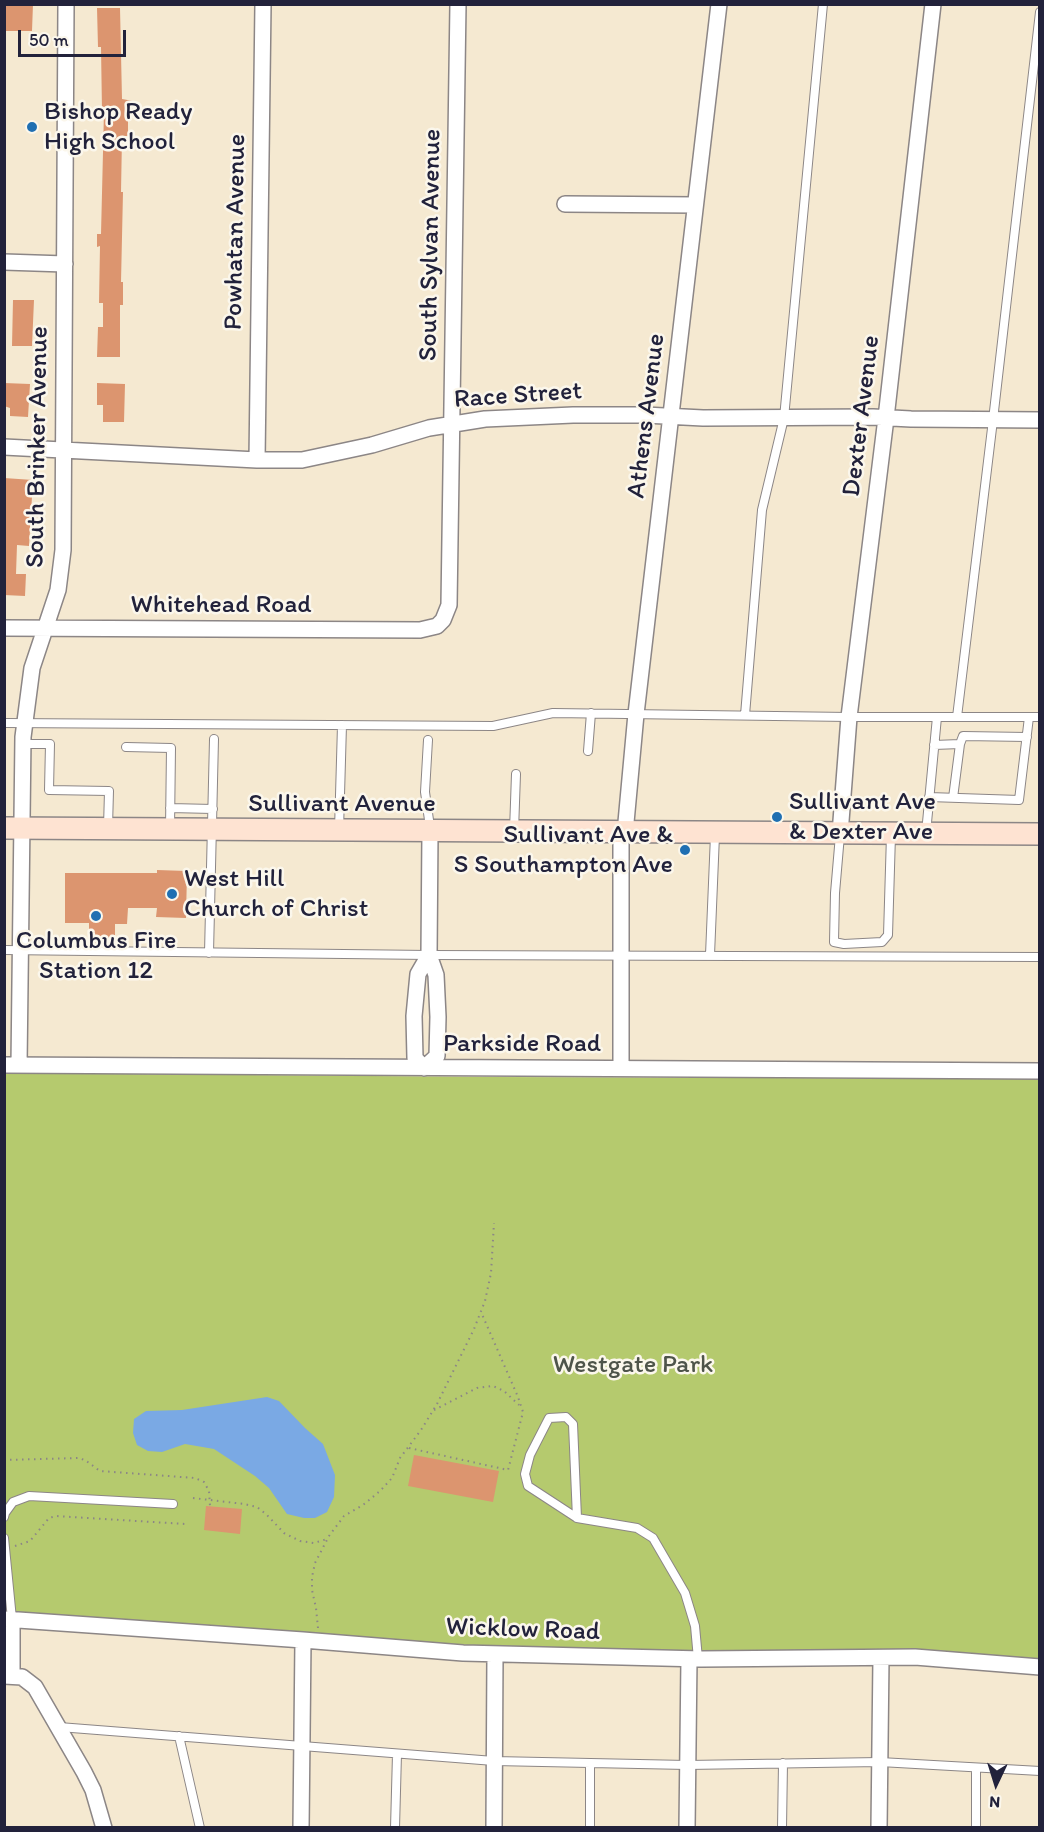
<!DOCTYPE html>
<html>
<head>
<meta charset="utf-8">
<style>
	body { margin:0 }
	#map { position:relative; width:1044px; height:1832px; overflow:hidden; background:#f5e9d1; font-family:Itim,sans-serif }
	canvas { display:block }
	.frame { position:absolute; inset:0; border:6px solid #22223b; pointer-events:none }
	.north { position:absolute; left:966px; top:1754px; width:60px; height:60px; -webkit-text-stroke:4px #fbf7ec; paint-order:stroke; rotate:184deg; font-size:16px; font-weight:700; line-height:24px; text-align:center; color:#22223b }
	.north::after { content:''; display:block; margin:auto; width:21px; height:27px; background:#22223b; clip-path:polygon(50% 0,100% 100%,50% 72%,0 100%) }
	.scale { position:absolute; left:18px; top:30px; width:108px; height:27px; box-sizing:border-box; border:3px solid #22223b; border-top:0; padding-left:8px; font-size:18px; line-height:21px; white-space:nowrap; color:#22223b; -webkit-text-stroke:4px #fbf7ec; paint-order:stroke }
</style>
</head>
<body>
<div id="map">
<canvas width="1044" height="1832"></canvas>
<div class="frame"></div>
<div class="north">N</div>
<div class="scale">50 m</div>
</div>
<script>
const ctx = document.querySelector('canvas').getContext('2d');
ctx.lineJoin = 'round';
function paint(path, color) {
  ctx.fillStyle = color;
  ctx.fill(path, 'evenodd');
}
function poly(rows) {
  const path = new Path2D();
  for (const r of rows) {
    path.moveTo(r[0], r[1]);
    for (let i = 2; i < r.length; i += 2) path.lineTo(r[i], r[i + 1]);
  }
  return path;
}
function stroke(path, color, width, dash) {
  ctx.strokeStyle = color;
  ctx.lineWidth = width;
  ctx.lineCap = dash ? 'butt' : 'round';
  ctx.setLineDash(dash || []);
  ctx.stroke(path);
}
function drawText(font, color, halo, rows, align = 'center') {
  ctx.font = font + ' Itim,sans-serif';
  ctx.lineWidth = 5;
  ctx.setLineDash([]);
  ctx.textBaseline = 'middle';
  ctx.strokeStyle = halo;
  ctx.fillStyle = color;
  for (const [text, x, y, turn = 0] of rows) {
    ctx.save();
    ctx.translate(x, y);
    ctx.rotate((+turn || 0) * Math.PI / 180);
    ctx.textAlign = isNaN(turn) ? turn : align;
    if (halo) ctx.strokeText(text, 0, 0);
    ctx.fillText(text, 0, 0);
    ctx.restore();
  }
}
paint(poly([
	[5,1073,495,1077,1039,1079,1039,1661,972,1653,912,1650,667,1653,536,1650,29,1613,5,1613]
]), '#b5ca6e');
paint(poly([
	[267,1397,279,1401,305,1428,323,1444,335,1475,334,1497,327,1512,315,1518,304,1518,287,1514,269,1488,255,1476,214,1449,185,1444,162,1452,148,1451,137,1445,133,1433,134,1419,146,1411,182,1410]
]), '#7aa9e4');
paint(poly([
	[4,4,33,4,32,31,4,31],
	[97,8,120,8,122,99,133,101,133,116,128,116,128,136,123,136,122,137,121,192,123,192,121,282,123,282,123,305,120,305,120,357,97,357,98,327,103,327,103,303,99,303,100,246,97,247,97,234,101,234,104,111,102,111,101,47,98,47],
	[13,300,34,300,32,346,12,346],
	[4,383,30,384,28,417,10,416,10,408,4,406],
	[97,383,125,384,124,422,103,422,103,405,97,405],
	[4,478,33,480,29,546,17,545,16,574,26,574,25,596,4,595],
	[157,870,187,871,186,918,156,917,157,908,128,908,127,924,115,924,115,944,89,944,89,923,65,923,65,873,157,873],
	[414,1455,499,1471,493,1502,408,1486],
	[206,1506,242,1509,240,1534,204,1530]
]), '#dc956f');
const service = poly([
	[745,715,762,510,784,418,823,4],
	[957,717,993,420,1040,12],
	[4,723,493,726,553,713,849,717,1040,717],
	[428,740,425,792,430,827],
	[23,744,50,744,49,790,109,791,108,827],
	[934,745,960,744],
	[126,747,171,748,170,828],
	[588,751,591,713],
	[929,797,1019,800,1029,717],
	[953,798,960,744,963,736,1027,737],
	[170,808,213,809],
	[339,830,342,725],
	[514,831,516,774],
	[926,833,937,717],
	[840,835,835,893,834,942,844,944,882,942,888,935,891,835],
	[4,950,429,955,1040,957],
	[209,953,214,739],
	[710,955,715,835],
	[4,1517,5,1513,13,1502,29,1496,173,1504],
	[577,1518,573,1424,566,1417,549,1418,530,1455,525,1474,528,1486,577,1518,637,1528,653,1538,685,1593,695,1626,698,1659],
	[4,1538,12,1619],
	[59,1727,494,1761,687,1765,880,1762,1040,1771],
	[179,1736,200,1828],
	[395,1828,397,1754],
	[590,1828,590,1763],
	[782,1828,783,1763],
	[976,1828,976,1768]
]);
const minor = poly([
	[565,204,695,205],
	[4,262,65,264],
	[4,447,257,460,302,460,372,445,429,428,485,419,573,415,645,415,703,418,873,417,911,419,1040,420],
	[257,460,263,4],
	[4,628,420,630,437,626,443,620,449,605,458,4],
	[621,833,621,1068],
	[625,833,636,714,719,4],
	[840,834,849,717,886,418,933,4],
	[429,955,418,974,414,1016,415,1058,424,1068,437,1056,438,1017,436,975,429,955,430,832],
	[4,1065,1040,1071],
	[19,1065,23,737,32,668,58,590,63,550,66,4],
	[4,1619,303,1640,463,1653,702,1659,915,1657,1040,1667],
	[12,1619,12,1675],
	[4,1676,22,1677,35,1687,84,1772,93,1790,104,1828],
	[301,1828,303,1640],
	[494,1828,495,1654],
	[687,1828,689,1659],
	[879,1828,881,1658]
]);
const secondary = poly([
	[4,828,1040,834]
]);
stroke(service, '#8c8686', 10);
stroke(minor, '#8c8686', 18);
stroke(secondary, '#8c8686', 24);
stroke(poly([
	[434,1410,477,1388,493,1386,504,1391,519,1405],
	[409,1448,508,1470,523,1412,518,1397,481,1312],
	[4,1460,78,1458,85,1460,100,1471,195,1478,204,1482,209,1491,210,1506],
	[193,1498,244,1504,257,1507,267,1515,284,1533,300,1541,314,1543,327,1539],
	[15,1546,30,1541,49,1518,56,1516,185,1524],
	[318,1628,316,1608,312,1590,312,1577,315,1563,329,1536,344,1516,363,1505,380,1491,392,1478,400,1458,421,1430,437,1404,474,1329,485,1301,491,1273,494,1223]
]), '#8c8686', 2, [1.5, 4.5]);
stroke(service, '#fff', 8);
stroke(minor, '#fff', 15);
stroke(secondary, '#fee3d2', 21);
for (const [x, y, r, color] of [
	[32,127,6,"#1f6fb2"],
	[777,817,6,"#1f6fb2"],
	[685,850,6,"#1f6fb2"],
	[172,894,6,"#1f6fb2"],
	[96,916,6,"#1f6fb2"]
]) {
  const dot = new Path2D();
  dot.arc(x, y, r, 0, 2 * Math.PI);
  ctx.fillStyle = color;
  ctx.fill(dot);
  stroke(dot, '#fbf7ec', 2);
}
drawText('26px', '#22223b', '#fbf7ec', [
	["Bishop Ready",44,112],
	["High School",44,142],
	["Sullivant Ave",789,802],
	["& Dexter Ave",789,832],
	["Sullivant Ave &",673,835,"right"],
	["S Southampton Ave",673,865,"right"],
	["West Hill",184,879],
	["Church of Christ",184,909],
	["Columbus Fire",96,941,"center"],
	["Station 12",96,971,"center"]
], 'left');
drawText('26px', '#22223b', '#fbf7ec', [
	["Powhatan Avenue",236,232,-89],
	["South Sylvan Avenue",431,245,-89],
	["Race Street",518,396,-4],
	["Athens Avenue",647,416,-83],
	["Dexter Avenue",862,416,-83],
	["South Brinker Avenue",38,447,-89],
	["Whitehead Road",221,605],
	["Sullivant Avenue",342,804],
	["Parkside Road",522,1044],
	["Wicklow Road",523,1630,2]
]);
drawText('26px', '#4e544a', '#fbf7ec', [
	["Westgate Park",633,1365]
]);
</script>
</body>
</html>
